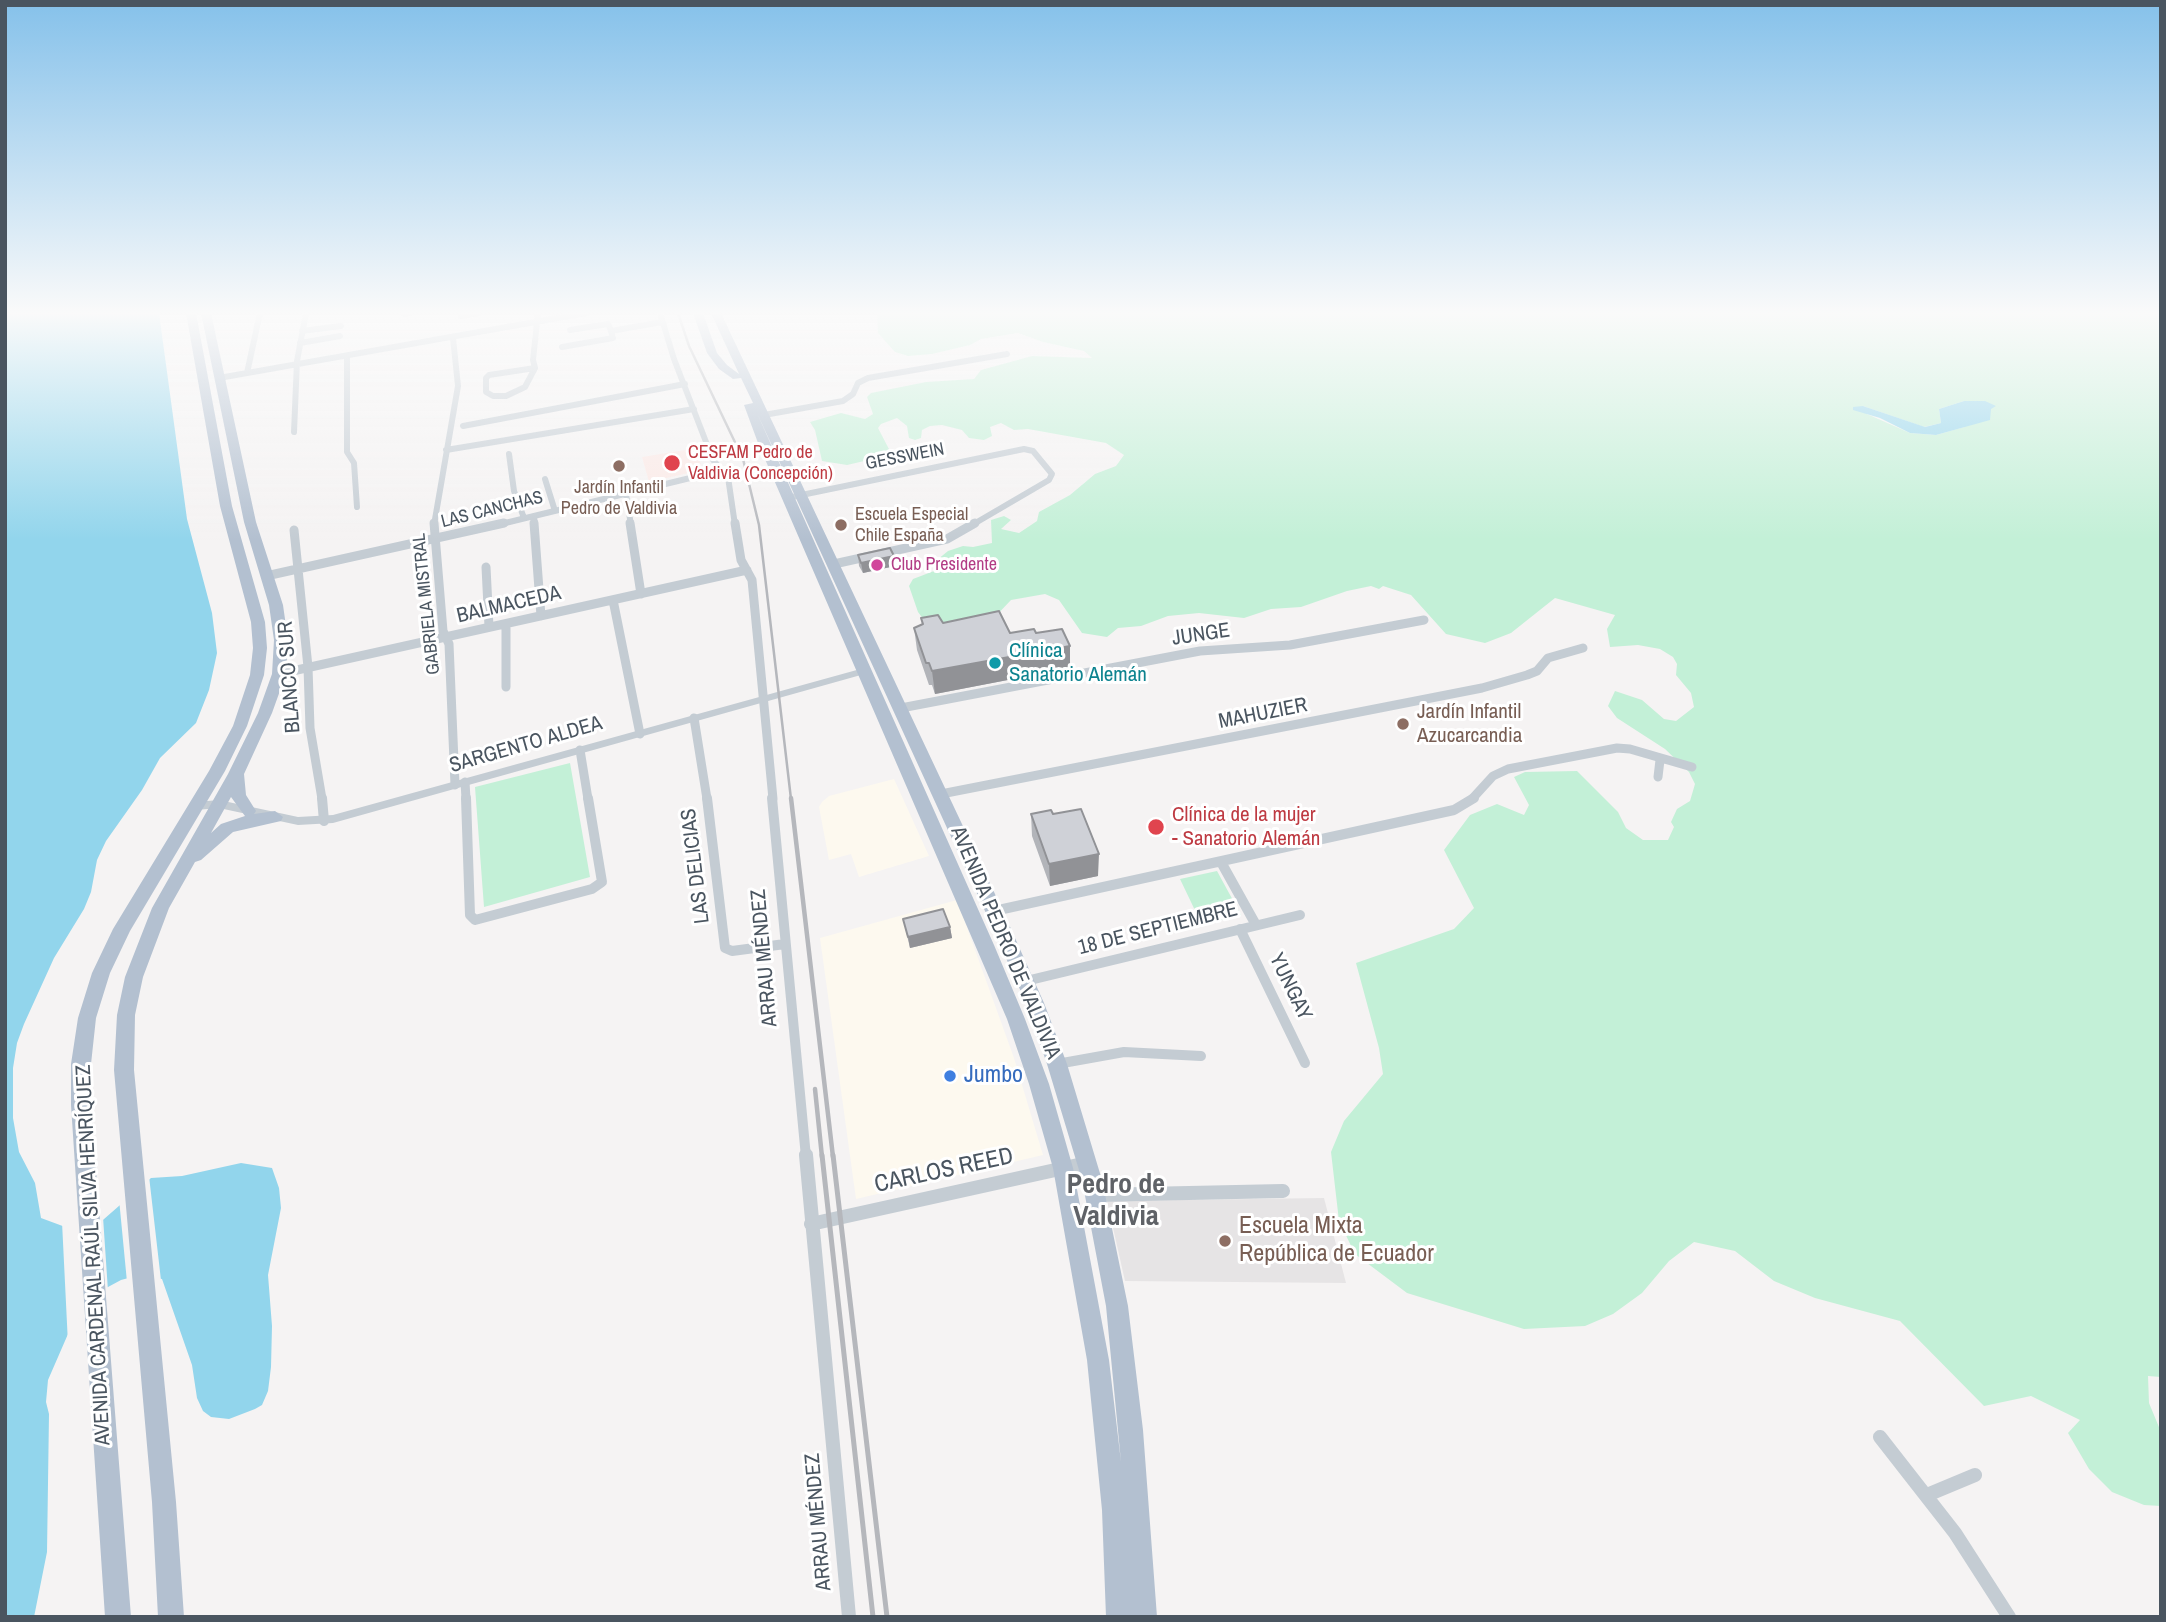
<!DOCTYPE html>
<html>
<head>
<meta charset="utf-8">
<style>
	body { margin:0 }
	#map { position:relative; width:2166px; height:1622px; overflow:hidden; background:#f5f3f3; font-family:"Archivo Narrow",sans-serif }
	canvas { display:block }
	.frame { position:absolute; inset:0; border:7px solid #4a5560; pointer-events:none }
</style>
</head>
<body>
<div id="map">
<canvas width="2166" height="1622"></canvas>
<div class="frame"></div>
</div>
<script>
const ctx = document.querySelector('canvas').getContext('2d');
ctx.lineJoin = 'round';
function paint(path, color) {
  ctx.fillStyle = color;
  ctx.fill(path, 'evenodd');
}
function poly(rows) {
  const path = new Path2D();
  for (const r of rows) {
    path.moveTo(r[0], r[1]);
    for (let i = 2; i < r.length; i += 2) path.lineTo(r[i], r[i + 1]);
  }
  return path;
}
function stroke(path, color, width, dash) {
  ctx.strokeStyle = color;
  ctx.lineWidth = width;
  ctx.lineCap = dash ? 'butt' : 'round';
  ctx.setLineDash(dash || []);
  ctx.stroke(path);
}
function drawText(font, color, halo, rows, align = 'center') {
  ctx.font = font + ' "Archivo Narrow",sans-serif';
  ctx.lineWidth = 6;
  ctx.setLineDash([]);
  ctx.textBaseline = 'middle';
  ctx.strokeStyle = halo;
  ctx.fillStyle = color;
  for (const [text, x, y, turn = 0] of rows) {
    ctx.save();
    ctx.translate(x, y);
    ctx.rotate((+turn || 0) * Math.PI / 180);
    ctx.textAlign = isNaN(turn) ? turn : align;
    if (halo) ctx.strokeText(text, 0, 0);
    ctx.fillText(text, 0, 0);
    ctx.restore();
  }
}
paint(poly([
	[894,779,929,856,859,877,851,854,829,860,819,807,822,802,829,796],
	[957,900,1014,1058,1043,1155,856,1199,820,938]
]), '#fdf9ef');
paint(poly([
	[1324,1198,1346,1283,1125,1281,1107,1201]
]), '#e6e4e5');
paint(poly([
	[697,448,702,470,649,482,642,457]
]), '#fbe9e6');
paint(poly([
	[877,313,2161,313,2161,1377,2148,1376,2149,1403,2161,1432,2161,1506,2144,1505,2112,1492,2089,1469,2068,1433,2080,1420,2031,1396,1984,1406,1900,1321,1815,1298,1774,1281,1735,1251,1694,1242,1669,1261,1642,1293,1613,1314,1585,1326,1524,1329,1407,1293,1355,1254,1339,1221,1331,1152,1344,1121,1383,1074,1379,1048,1356,963,1454,929,1474,908,1444,850,1470,815,1497,804,1524,815,1529,805,1514,777,1525,772,1577,771,1618,812,1626,828,1643,840,1668,840,1674,827,1671,822,1677,809,1690,801,1695,784,1689,772,1665,749,1617,718,1608,706,1615,691,1642,700,1664,719,1676,721,1694,707,1691,693,1676,675,1677,664,1673,657,1660,649,1638,645,1610,647,1607,629,1615,615,1555,598,1511,633,1485,643,1446,634,1411,595,1383,586,1379,589,1371,586,1347,591,1301,607,1271,609,1244,618,1199,613,1168,616,1141,626,1118,628,1107,637,1082,633,1059,600,1045,594,1011,600,992,620,927,624,918,612,909,586,913,579,934,571,937,560,948,551,963,546,973,547,992,543,991,520,1004,516,1011,520,1001,529,1019,533,1037,521,1039,512,1070,495,1095,474,1116,466,1124,455,1106,443,1028,429,1014,430,1001,423,990,427,992,436,984,440,969,438,962,430,942,425,930,426,922,430,921,438,915,440,909,438,907,426,897,418,881,424,878,428,890,451,886,456,847,465,822,461,815,430,810,422,841,413,865,419,873,414,867,397,871,393,926,382,974,379,981,370,1032,356,1092,358,1084,351,1043,342,1018,333,981,339,970,345,932,354,908,356,895,352,878,333],
	[1964,401,1985,401,1964,427,1936,435,1910,433,1867,414,1863,406,1924,427,1941,423,1939,409],
	[570,763,590,877,484,907,475,787],
	[1217,871,1241,915,1202,925,1180,879]
]), '#c3f0d7');
paint(poly([
	[5,313,159,313,187,519,212,613,217,653,209,690,196,723,160,758,142,790,106,841,97,860,91,892,84,909,54,958,24,1024,17,1043,13,1068,13,1118,19,1152,35,1183,41,1218,68,1228,96,1226,151,1178,182,1176,241,1163,272,1168,279,1188,281,1208,268,1275,272,1326,271,1367,268,1391,262,1405,255,1409,229,1419,211,1417,203,1411,197,1398,192,1365,162,1279,136,1276,121,1280,95,1294,78,1311,48,1380,46,1402,49,1414,47,1552,34,1617,5,1617],
	[1964,401,1985,401,1996,406,1991,409,1990,420,1936,435,1910,433,1880,418,1853,410,1853,407,1863,406,1925,427,1941,423,1939,409]
]), '#92d5ec');
paint(poly([
	[149,1176,162,1289,159,1282,136,1279,127,1282,119,1199],
	[103,1217,108,1291,97,1297,81,1313,68,1344,62,1222,85,1225,95,1223]
]), '#f5f3f3');
stroke(poly([
	[660,313,674,359,713,460,728,477,735,525],
	[404,314,409,313],
	[461,316,478,313],
	[570,330,608,324,611,331],
	[302,331,341,326],
	[611,331,662,322],
	[300,343,340,336],
	[562,347,613,338,611,331],
	[347,357,347,452,354,463,357,507],
	[535,368,525,387,506,396,493,396,486,392,486,378,489,375,535,368],
	[535,368,533,360,538,313],
	[247,373,260,313],
	[219,378,586,313],
	[764,415,843,401,853,394,858,383,868,378,1007,354],
	[463,426,685,384],
	[294,432,297,361,306,313],
	[446,450,694,409],
	[509,454,514,491,524,518],
	[545,479,555,511],
	[626,494,631,525],
	[787,498,1024,449,1033,451,1052,474,1049,480,972,525],
	[534,516,535,525],
	[434,525,458,386,453,338],
	[497,525,723,470]
]), '#c4ccd3', 6);
stroke(poly([
	[434,523,443,631,449,644,455,785],
	[534,523,541,616],
	[630,523,641,594],
	[735,523,741,560,752,580,773,799],
	[294,530,308,667,310,728,322,799],
	[834,564,947,539,975,523],
	[486,567,489,627],
	[266,576,504,523],
	[613,600,640,734],
	[506,624,506,687],
	[279,674,747,570],
	[901,708,1200,651,1290,645,1424,620],
	[694,718,707,799],
	[580,750,588,799],
	[1658,777,1660,760],
	[465,782,466,799],
	[941,794,1482,688,1527,675,1537,671,1548,658,1583,648],
	[1472,799,1493,776,1508,769,1617,748,1630,749,1692,767]
]), '#c4ccd3', 9);
stroke(poly([
	[322,798,324,821],
	[466,798,470,915,475,920,592,889,602,882,588,798],
	[707,798,725,948,732,951,785,944],
	[772,798,806,1157],
	[1221,862,1256,925],
	[994,911,1454,810,1474,798],
	[1240,929,1305,1063],
	[1026,981,1300,915],
	[1057,1064,1124,1052,1201,1056]
]), '#c4ccd3', 10);
stroke(poly([
	[806,1155,849,1617],
	[1095,1195,1283,1191],
	[811,1224,1087,1163],
	[1880,1437,1955,1533,2009,1617],
	[1927,1495,1975,1475]
]), '#c4ccd3', 14);
paint(poly([
	[864,668,868,669,869,671,868,673,333,823,298,825,219,808,196,810,190,806,196,802,219,800,298,817,333,815,864,668]
]), '#c4ccd3');
paint(poly([
	[186,313,196,313,232,506,265,622,267,648,264,675,247,726,225,771,130,931,110,973,96,1018,91,1064,91,1105,131,1617,105,1617,71,1105,71,1064,78,1018,92,973,113,929,209,771,233,726,250,675,253,648,251,622,220,506,186,313],
	[201,313,211,313,256,522,283,605,288,640,286,674,272,713,244,774,246,795,256,811,254,814,275,811,283,817,281,821,233,832,201,860,195,862,169,908,143,977,135,1015,134,1070,176,1502,184,1617,158,1617,152,1502,114,1070,117,1015,125,977,152,908,228,774,258,713,272,674,274,640,269,605,244,522,201,313],
	[231,797,245,816,221,824,211,833,231,797],
	[693,313,703,313,717,353,727,365,739,374,711,313,721,313,1003,911,1044,1003,1067,1064,1102,1180,1128,1306,1143,1430,1157,1617,1106,1617,1102,1510,1087,1360,1053,1168,1029,1084,1007,1019,758,443,744,405,753,403,741,378,733,379,719,369,707,353,693,313],
	[757,413,985,911,1026,1003,1047,1064,1082,1180,1106,1306,1121,1462,1109,1360,1073,1168,1049,1084,1025,1019,994,945,757,413]
]), '#b3c0d0');
stroke(poly([
	[678,313,689,346,743,459,759,525,791,799]
]), '#b5b7bc', 2.5);
stroke(poly([
	[791,798,833,1157],
	[815,1089,822,1157]
]), '#b5b7bc', 4.5);
stroke(poly([
	[822,1155,873,1617],
	[833,1155,887,1617]
]), '#b5b7bc', 5);
paint(poly([
	[858,555,895,566,863,573,859,566],
	[921,618,943,623,1010,633,1036,633,1070,646,1070,668,935,694,932,685,929,685,917,650,914,628,922,625],
	[1031,814,1053,814,1098,876,1050,886,1032,836],
	[903,919,950,927,952,938,910,948]
]), '#b2b4b9');
paint(poly([
	[894,556,895,566,863,573,861,563],
	[1070,646,1070,668,935,694,932,671],
	[1099,854,1098,876,1050,886,1049,864],
	[950,927,952,938,910,948,908,937]
]), '#919296');
const building = poly([
	[890,548,894,556,861,563,858,555,890,548],
	[999,611,1010,633,1034,629,1036,633,1062,629,1070,646,932,671,929,663,926,663,914,628,923,624,921,618,938,615,943,623,999,611],
	[1081,809,1099,854,1049,864,1031,814,1051,810,1053,814,1081,809],
	[943,909,950,927,908,937,903,919,943,909]
]);
paint(building, '#cfd1d7');
stroke(building, '#919296', 2);
const sky = ctx.createLinearGradient(0, 0, 0, 540);
sky.addColorStop(0, '#85c1ea');
sky.addColorStop(0.58, '#fafafa');
sky.addColorStop(1, '#fafafa00');
ctx.fillStyle = sky;
ctx.fillRect(0, 0, 2166, 540);
for (const [x, y, r, color] of [
	[672,463,9,"#e0444e"],
	[619,466,7,"#8d6e63"],
	[841,525,7,"#8d6e63"],
	[877,565,7,"#d1479c"],
	[995,663,7,"#0f9aa8"],
	[1403,724,7,"#8d6e63"],
	[1156,827,9,"#e0444e"],
	[950,1076,7,"#3f7fe0"],
	[1225,1241,7,"#8d6e63"]
]) {
  const dot = new Path2D();
  dot.arc(x, y, r, 0, 2 * Math.PI);
  ctx.fillStyle = color;
  ctx.fill(dot);
  stroke(dot, '#fff', 2.5);
}
drawText('18px', '#be3a42', '#fff', [
	["CESFAM Pedro de",688,453],
	["Valdivia (Concepción)",688,474]
], 'left');
drawText('18px', '#4a5560', '#fff', [
	["GESSWEIN",905,457,-11],
	["LAS CANCHAS",492,510,-14],
	["GABRIELA MISTRAL",427,604,-96]
]);
drawText('18px', '#785e54', '#fff', [
	["Jardín Infantil",619,488],
	["Pedro de Valdivia",619,509],
	["Escuela Especial",855,515,"left"],
	["Chile España",855,536,"left"]
]);
drawText('18px', '#b23c85', '#fff', [
	["Club Presidente",891,565]
], 'left');
drawText('21px', '#4a5560', '#fff', [
	["BALMACEDA",509,605,-13],
	["JUNGE",1201,635,-8],
	["BLANCO SUR",290,677,-94],
	["MAHUZIER",1263,714,-11],
	["SARGENTO ALDEA",526,745,-16],
	["LAS DELICIAS",696,866,-97],
	["18 DE SEPTIEMBRE",1158,929,-14],
	["AVENIDA PEDRO DE VALDIVIA",1005,943,67],
	["ARRAU MÉNDEZ",765,958,-95],
	["YUNGAY",1290,987,64],
	["AVENIDA CARDENAL RAÚL SILVA HENRÍQUEZ",94,1255,-93],
	["ARRAU MÉNDEZ",819,1522,-95]
]);
drawText('21px', '#0d838f', '#fff', [
	["Clínica",1009,651],
	["Sanatorio Alemán",1009,675]
], 'left');
drawText('21px', '#785e54', '#fff', [
	["Jardín Infantil",1417,712],
	["Azucarcandia",1417,736]
], 'left');
drawText('21px', '#be3a42', '#fff', [
	["Clínica de la mujer",1172,815],
	["- Sanatorio Alemán",1172,839]
], 'left');
drawText('24px', '#366cbe', '#fff', [
	["Jumbo",964,1076]
], 'left');
drawText('24px', '#4a5560', '#fff', [
	["CARLOS REED",944,1171,-12]
]);
drawText('24px', '#785e54', '#fff', [
	["Escuela Mixta",1239,1227],
	["República de Ecuador",1239,1255]
], 'left');
drawText('bold 28px', '#5f6267', '#fff', [
	["Pedro de",1116,1185],
	["Valdivia",1116,1217]
]);
</script>
</body>
</html>
